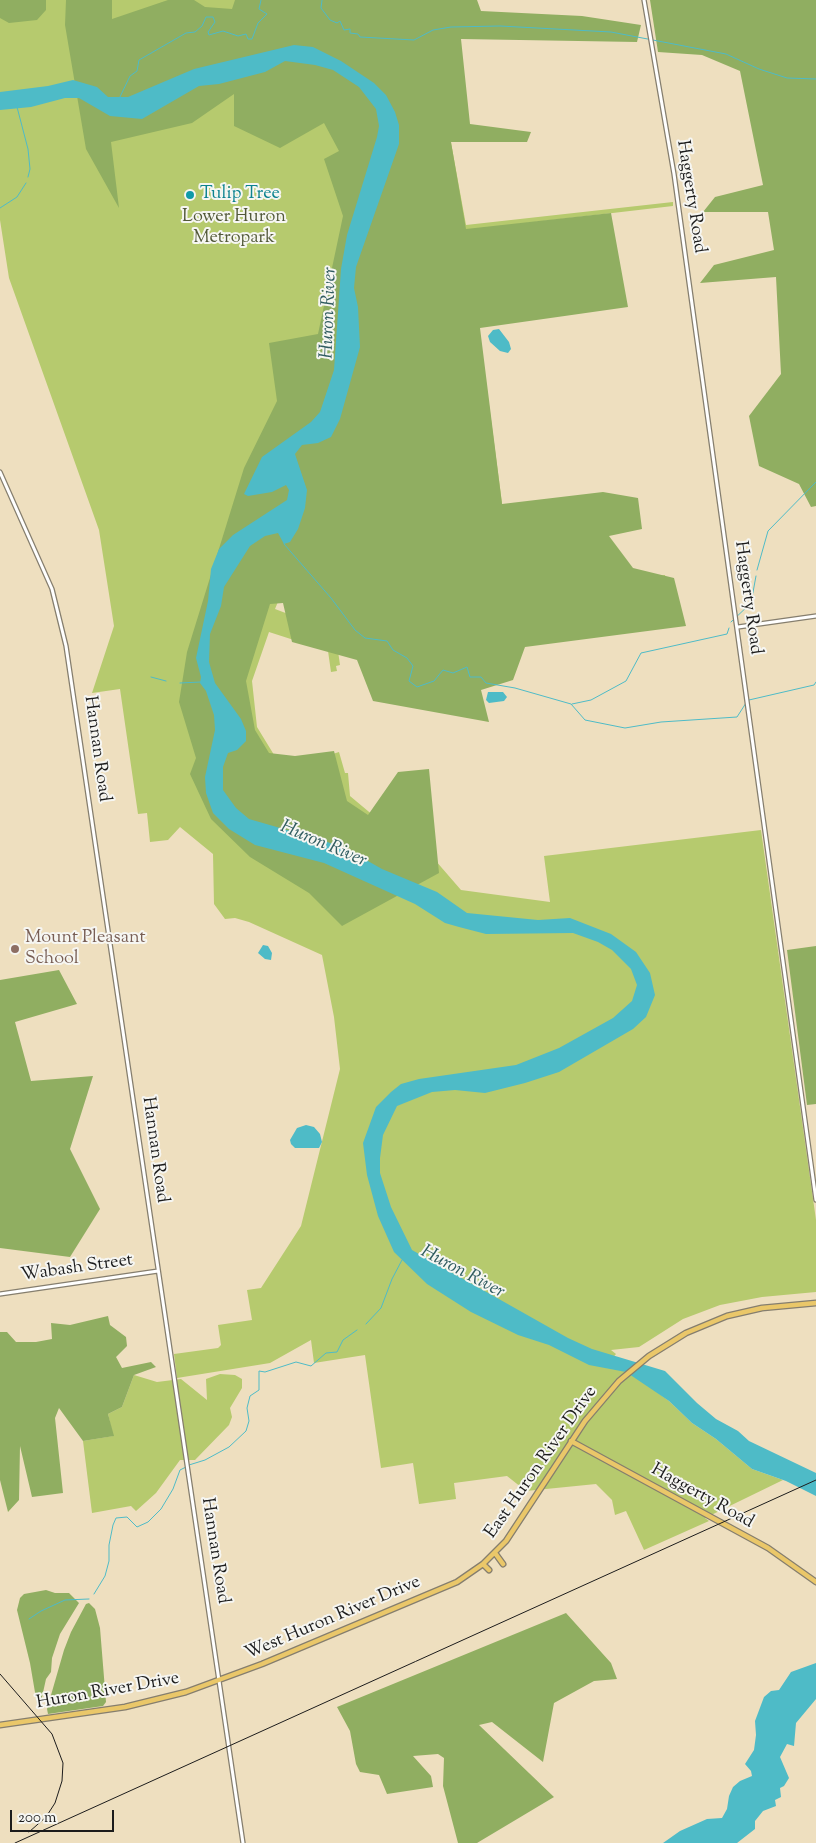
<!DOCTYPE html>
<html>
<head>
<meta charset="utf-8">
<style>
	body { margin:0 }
	#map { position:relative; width:816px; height:1843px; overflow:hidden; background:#eedfbf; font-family:"Sorts Mill Goudy",serif }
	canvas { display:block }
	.scale { position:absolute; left:10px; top:1810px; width:104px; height:22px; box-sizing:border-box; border:2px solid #1c1c1c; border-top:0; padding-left:6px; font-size:15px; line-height:18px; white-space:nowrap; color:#1c1c1c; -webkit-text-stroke:4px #f6f6f2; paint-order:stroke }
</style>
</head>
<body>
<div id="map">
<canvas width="816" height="1843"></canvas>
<div class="scale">200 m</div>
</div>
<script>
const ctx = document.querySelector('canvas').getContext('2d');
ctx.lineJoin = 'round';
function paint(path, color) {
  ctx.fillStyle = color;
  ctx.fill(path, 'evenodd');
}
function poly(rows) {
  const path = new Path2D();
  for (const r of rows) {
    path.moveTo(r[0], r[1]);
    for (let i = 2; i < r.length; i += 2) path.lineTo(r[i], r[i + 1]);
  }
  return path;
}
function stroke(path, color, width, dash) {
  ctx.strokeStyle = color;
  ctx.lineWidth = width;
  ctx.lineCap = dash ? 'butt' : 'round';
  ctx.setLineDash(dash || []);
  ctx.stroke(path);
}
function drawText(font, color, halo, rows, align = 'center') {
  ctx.font = font + ' "Sorts Mill Goudy",serif';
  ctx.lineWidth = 4;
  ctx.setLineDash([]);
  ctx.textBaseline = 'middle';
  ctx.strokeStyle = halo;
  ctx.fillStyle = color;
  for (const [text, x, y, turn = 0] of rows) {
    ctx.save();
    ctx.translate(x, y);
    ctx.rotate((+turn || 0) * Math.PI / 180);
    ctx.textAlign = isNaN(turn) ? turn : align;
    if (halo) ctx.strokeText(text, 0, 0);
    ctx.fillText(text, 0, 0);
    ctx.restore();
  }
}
paint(poly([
	[0,0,425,0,466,225,673,202,673,206,466,230,514,594,665,575,672,624,338,651,340,665,336,666,337,671,331,672,328,651,269,632,252,681,257,727,279,763,298,765,339,752,345,773,348,773,350,796,411,847,435,860,461,890,550,902,544,856,761,830,816,1220,816,1292,762,1297,720,1305,683,1319,639,1347,611,1350,616,1354,605,1367,621,1369,646,1384,669,1401,692,1423,716,1439,752,1469,783,1480,705,1518,709,1521,644,1550,626,1511,615,1515,612,1500,596,1484,526,1491,507,1476,454,1483,456,1499,419,1504,413,1463,381,1468,365,1355,314,1363,311,1340,270,1363,177,1378,174,1354,218,1348,221,1345,218,1325,252,1320,247,1290,261,1288,301,1226,340,1069,334,1017,322,955,249,922,235,918,225,919,214,904,213,854,180,827,168,840,150,842,147,813,138,814,120,689,92,693,114,626,99,530,9,278,0,220],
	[294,563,333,631,275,609],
	[220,1374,235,1375,242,1379,242,1388,230,1408,232,1417,229,1425,195,1460,180,1460,156,1493,136,1511,131,1506,92,1513,83,1441,113,1436,108,1414,122,1407,134,1375,157,1382,181,1379,207,1400,206,1379]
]), '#b6ca6e');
paint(poly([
	[0,0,46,0,46,10,37,20,9,23,0,18],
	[66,0,112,0,112,19,168,0,194,0,205,7,232,9,235,0,477,0,481,11,582,16,641,25,637,42,461,39,470,124,531,132,527,142,451,142,466,229,611,213,628,307,480,328,502,504,603,492,638,498,642,529,609,536,633,568,674,578,686,626,525,647,513,680,481,690,489,722,373,701,357,660,292,642,283,603,270,604,246,681,255,730,269,753,295,756,334,751,347,801,368,815,398,772,429,769,439,873,342,926,309,893,250,857,211,819,190,774,196,758,179,702,187,652,244,468,277,401,269,343,318,334,343,216,324,159,339,151,324,123,280,148,234,126,234,94,192,123,111,142,119,208,86,149,65,25],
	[650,0,816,0,816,506,811,507,799,484,759,466,749,416,781,374,776,277,700,283,714,265,774,250,768,212,703,212,715,197,763,185,740,71,702,55,658,52],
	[816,946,816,1104,807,1105,787,950],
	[59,970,77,1004,15,1022,31,1081,93,1076,70,1149,100,1209,70,1257,0,1248,0,980],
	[108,1316,110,1325,126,1337,127,1346,116,1357,122,1368,151,1362,156,1367,134,1375,122,1407,108,1414,114,1436,83,1441,59,1408,55,1418,63,1493,32,1497,20,1446,19,1500,8,1512,0,1480,0,1332,7,1332,16,1342,36,1342,52,1339,51,1323,70,1325],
	[46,1590,55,1593,69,1593,79,1603,60,1634,52,1658,51,1672,46,1679,40,1706,37,1704,30,1663,17,1610,20,1598,24,1594],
	[89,1603,95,1609,100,1628,106,1702,103,1706,48,1714,47,1709,64,1650,71,1632,86,1604],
	[566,1613,611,1663,617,1679,594,1681,554,1703,543,1762,492,1722,479,1725,554,1797,477,1843,458,1843,443,1786,444,1758,438,1754,413,1756,431,1776,433,1787,387,1794,379,1775,360,1772,356,1764,350,1731,337,1707]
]), '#90ae61');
paint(poly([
	[294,45,313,47,341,61,374,83,386,95,395,112,399,125,399,144,356,267,354,288,358,307,360,347,340,419,331,437,318,443,302,445,295,454,307,490,305,508,298,529,290,542,284,544,278,533,265,536,250,546,224,587,221,606,210,634,209,662,215,683,241,719,246,731,246,741,237,750,228,753,223,767,223,790,236,808,249,819,325,841,352,852,382,869,437,892,467,913,538,920,570,918,611,934,636,952,650,973,655,995,646,1017,633,1029,559,1072,525,1083,485,1093,455,1090,432,1092,397,1106,383,1135,380,1158,380,1173,391,1207,412,1250,568,1338,592,1349,665,1371,697,1403,716,1419,738,1431,749,1441,816,1473,816,1496,786,1481,752,1469,716,1439,692,1423,669,1401,626,1372,589,1365,549,1345,518,1335,471,1312,427,1284,394,1252,378,1216,367,1175,363,1143,376,1107,391,1092,401,1084,419,1079,516,1065,559,1048,613,1018,632,1001,637,985,631,969,612,950,598,942,573,933,486,934,459,927,445,923,415,904,324,863,255,845,229,829,213,813,206,793,205,777,215,730,214,715,206,691,200,683,201,677,196,658,208,601,211,569,219,549,233,535,287,500,289,490,286,485,272,492,248,496,244,494,262,457,311,422,320,412,334,370,341,269,347,235,377,137,379,126,376,109,359,87,333,70,315,65,285,61,265,72,219,84,199,86,142,119,110,116,79,98,65,98,31,107,0,110,0,92,48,86,73,80,97,87,108,97,128,97,194,69],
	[499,329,509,342,511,349,508,353,500,351,490,342,488,336,493,330],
	[488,692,503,692,507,697,504,701,489,703,486,700],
	[263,945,268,946,272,953,271,960,265,959,258,953],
	[306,1125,314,1127,320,1134,322,1142,319,1148,295,1148,291,1144,290,1140,297,1128],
	[816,1663,816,1699,796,1723,794,1746,787,1744,780,1757,789,1778,784,1786,780,1788,781,1797,775,1800,776,1806,763,1811,755,1821,755,1829,737,1843,663,1843,680,1831,707,1819,722,1818,727,1809,729,1796,733,1787,740,1781,752,1776,751,1771,745,1764,754,1750,756,1735,755,1721,764,1697,771,1691,779,1690,791,1672]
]), '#4ebbc7');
stroke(poly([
	[322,0,321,8,330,20,337,23,340,21,344,30,350,29,350,33,358,34,360,37,414,40,433,30,451,27,500,26,611,32,726,54,759,69,787,78,816,79],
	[119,99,130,76,137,71,139,60,186,33,195,32,202,26,206,17,213,17,215,22,208,32,209,35,223,31,238,36,246,34,248,39,252,39,258,23,267,14,259,9,261,0],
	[17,107,28,149,30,169,28,177],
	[0,208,17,197,26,183],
	[284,544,331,598,355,630,365,638,387,641,393,650,407,658,413,666,409,681,417,687,434,681,443,670,453,673,467,667,470,677,481,677,486,683,515,688,571,704,585,720,625,728,661,722,737,717,746,703],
	[757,570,768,531,816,482],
	[731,622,751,603,756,576],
	[151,677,166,681],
	[180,683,201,682],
	[749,700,814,685,816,682],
	[572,704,591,700,626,681,641,653,727,634,729,628],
	[366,1324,381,1308,392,1279,402,1260],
	[189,1465,205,1460,229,1447,246,1431,249,1421,247,1408,250,1396,259,1390,259,1371,265,1372,296,1362,311,1366,326,1353,337,1352,343,1340,357,1330],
	[94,1594,105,1576,109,1561,109,1545,113,1525,116,1518,127,1517,137,1527,148,1522,161,1509,173,1489,180,1470,186,1467],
	[29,1619,41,1611,65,1600,89,1599]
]), '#4ebbc7', 1);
const minor = poly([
	[644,0,674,174,816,1200],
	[0,472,52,589,66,646,243,1843],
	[738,627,816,616],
	[0,1294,158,1271]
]);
const major = poly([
	[571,1441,768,1548,816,1582],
	[495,1553,503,1564],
	[483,1564,489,1570],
	[0,1725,125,1707,186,1692,262,1664,457,1582,483,1564,506,1541,585,1421,619,1381,649,1356,686,1333,727,1316,762,1308,816,1303]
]);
stroke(minor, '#857e6e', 5.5);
stroke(major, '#857e6e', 7);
stroke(minor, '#fff', 3);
stroke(major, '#eac769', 4.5);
stroke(poly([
	[0,1674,52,1734,63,1763,62,1781,55,1803,46,1817,29,1832],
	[15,1843,816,1480]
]), '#1c1c1c', 1);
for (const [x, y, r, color] of [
	[190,195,5,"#0f9aa8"],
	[15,949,5,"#8d6e63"]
]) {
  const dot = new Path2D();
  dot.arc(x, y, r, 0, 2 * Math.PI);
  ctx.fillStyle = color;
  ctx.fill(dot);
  stroke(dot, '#f6f6f2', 2);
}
drawText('18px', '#0d838f', '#f6f6f2', [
	["Tulip Tree",200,195]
], 'left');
drawText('18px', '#1c1c1c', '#f6f6f2', [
	["Haggerty Road",690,197,81],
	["Haggerty Road",747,598,82],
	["Hannan Road",96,749,82],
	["Hannan Road",154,1150,82],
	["Wabash Street",77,1269,-8],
	["East Huron River Drive",542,1463,-55],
	["Haggerty Road",702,1497,29],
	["Hannan Road",214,1551,81],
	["West Huron River Drive",333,1619,-23],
	["Huron River Drive",108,1692,-10]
]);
drawText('18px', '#525939', '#f6f6f2', [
	["Lower Huron",234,218],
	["Metropark",234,239]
]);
drawText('18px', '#785e54', '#f6f6f2', [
	["Mount Pleasant",25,939],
	["School",25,960]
], 'left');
drawText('italic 19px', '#305c60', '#f6f6f2', [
	["Huron River",330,313,-88],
	["Huron River",323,845,23],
	["Huron River",462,1273,28]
]);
</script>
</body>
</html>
